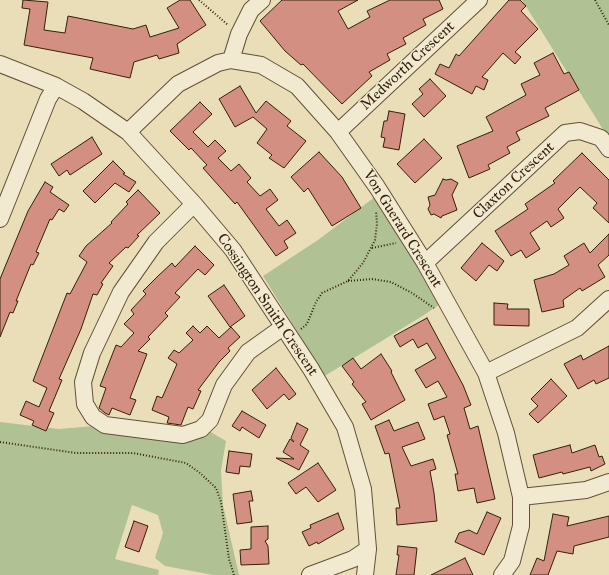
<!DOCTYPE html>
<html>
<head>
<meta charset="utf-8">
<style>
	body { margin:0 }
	canvas { display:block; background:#eadeb8 }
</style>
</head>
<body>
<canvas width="609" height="575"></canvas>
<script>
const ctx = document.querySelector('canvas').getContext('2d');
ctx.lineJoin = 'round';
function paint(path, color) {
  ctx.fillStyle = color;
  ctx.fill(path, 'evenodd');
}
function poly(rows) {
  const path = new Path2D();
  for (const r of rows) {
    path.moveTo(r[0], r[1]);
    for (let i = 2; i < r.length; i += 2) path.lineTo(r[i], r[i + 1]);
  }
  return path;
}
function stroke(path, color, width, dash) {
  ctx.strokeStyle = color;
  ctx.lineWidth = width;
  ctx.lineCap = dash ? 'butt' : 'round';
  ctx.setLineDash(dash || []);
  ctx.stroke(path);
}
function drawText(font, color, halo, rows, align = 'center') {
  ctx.font = font + ' "IM FELL Great Primer",serif';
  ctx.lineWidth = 3;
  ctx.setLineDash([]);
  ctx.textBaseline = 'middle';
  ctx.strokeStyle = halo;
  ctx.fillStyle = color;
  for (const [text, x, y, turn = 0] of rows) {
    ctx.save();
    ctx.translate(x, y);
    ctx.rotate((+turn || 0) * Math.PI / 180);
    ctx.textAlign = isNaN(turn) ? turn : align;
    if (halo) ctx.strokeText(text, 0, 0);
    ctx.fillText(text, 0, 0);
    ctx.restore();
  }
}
paint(poly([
	[522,0,609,0,609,139],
	[376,196,440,304,424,315,323,377,295,328,263,276,318,240],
	[0,422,59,429,105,425,209,431,226,441,221,470,223,505,239,575,213,575,165,566,155,558,163,533,158,515,132,505,115,559,159,570,158,575,0,575]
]), '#b0c294');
const building = poly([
	[23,0,48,2,44,30,65,33,68,16,133,29,146,25,150,37,179,28,167,8,180,0,190,0,206,25,177,44,179,53,159,59,157,55,134,62,130,78,90,69,93,58,24,45,30,9,22,8,23,0],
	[282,0,358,0,338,11,348,29,370,17,367,11,390,0,439,0,443,9,423,19,426,25,403,38,406,44,387,54,390,60,369,72,372,76,342,104,303,64,301,65,285,51,260,21,282,0],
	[509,0,520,0,526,6,521,11,538,29,515,52,521,57,515,64,503,53,482,77,488,80,484,90,476,86,472,94,435,74,440,64,449,68,456,54,459,56,509,0],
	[553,53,564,74,569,72,579,90,545,108,549,116,516,132,520,140,507,147,510,153,488,165,490,169,469,178,457,146,493,131,486,117,526,95,521,84,540,75,534,63,553,53],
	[430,79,446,96,424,117,412,104,423,94,419,89,430,79],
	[240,86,256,113,266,101,291,121,287,126,306,141,284,168,269,158,272,155,257,143,267,129,253,117,235,127,219,99,240,86],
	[200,102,212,114,193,132,208,147,215,140,226,151,218,158,231,171,239,164,251,178,247,182,260,196,270,189,278,200,266,209,279,226,287,220,296,233,284,241,288,248,276,256,237,202,235,204,203,168,207,165,191,148,189,150,170,131,200,102],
	[389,111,405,114,399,150,383,147,385,138,381,137,384,121,387,121,389,111],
	[92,137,102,154,70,175,67,170,59,176,51,164,92,137],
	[424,139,442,158,415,183,397,164,424,139],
	[319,152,342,177,361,208,332,226,308,188,304,192,291,177,319,152],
	[582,153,609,180,609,223,593,208,597,203,580,187,558,209,564,218,551,227,547,221,530,233,540,249,526,258,521,250,511,256,495,231,528,209,525,204,555,183,553,181,582,153],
	[113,161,125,173,123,174,136,182,129,192,115,183,95,203,83,191,113,161],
	[443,179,446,180,451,179,458,183,452,195,457,210,442,216,441,218,434,214,431,215,428,209,430,205,428,197,435,195,443,179],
	[45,182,53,187,50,192,69,205,64,212,59,209,52,220,50,219,36,252,39,253,33,265,31,264,16,301,18,301,13,313,10,312,0,337,0,279,28,211,45,182],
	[138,190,160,213,137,235,139,236,128,248,126,247,109,263,113,266,101,283,103,284,97,295,93,294,81,329,59,379,62,380,49,411,54,413,46,431,32,425,34,421,20,415,26,401,39,407,47,388,33,381,67,293,70,294,87,262,79,256,86,246,112,223,111,222,128,204,126,202,138,190],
	[609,234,609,255,598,265,605,277,582,291,580,288,563,300,564,307,542,312,534,280,554,274,569,265,564,256,584,243,590,253,609,234],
	[482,243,504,261,497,271,489,265,476,281,461,268,482,243],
	[195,246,214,265,205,275,198,269,175,293,180,297,165,313,168,316,148,337,150,339,138,351,147,354,130,398,136,400,130,415,112,408,109,415,105,413,99,408,106,388,100,386,116,345,121,347,134,333,124,324,134,314,131,310,146,294,143,291,158,276,172,263,175,267,195,246],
	[224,285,245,316,230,327,208,296,224,285],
	[494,303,508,304,507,309,529,309,529,326,494,325,494,303],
	[427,318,463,385,471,405,464,408,470,429,478,426,495,499,477,503,474,488,458,491,455,474,458,474,447,435,450,434,444,416,434,420,428,404,447,397,438,381,426,388,415,370,436,358,427,343,418,348,413,339,400,347,394,336,427,318],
	[193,326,200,333,207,326,219,338,231,327,240,337,228,348,230,351,219,362,198,390,201,391,193,409,188,407,181,425,167,423,169,417,152,410,157,396,162,398,177,364,168,358,174,350,179,353,193,340,186,333,193,326],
	[609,346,609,378,596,384,594,380,578,389,564,364,581,355,583,360,609,346],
	[381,354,392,371,391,372,405,400,371,420,362,404,366,402,352,384,354,382,342,366,353,358,361,369,381,354],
	[276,368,296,394,289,400,284,394,267,409,252,390,276,368],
	[551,379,567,396,538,423,529,414,538,406,531,399,551,379],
	[242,411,266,425,259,438,242,427,240,431,232,426,242,411],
	[389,420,394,431,418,422,425,439,402,447,411,466,433,459,436,469,430,471,434,493,437,521,397,525,396,508,400,508,389,453,385,454,375,426,389,420],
	[297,423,308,429,300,445,309,451,299,470,276,458,294,459,283,452,290,439,294,442,291,438,297,423],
	[570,445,572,453,595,445,599,457,602,456,605,464,591,471,590,467,563,474,562,472,539,478,533,455,570,445],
	[229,451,252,454,250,467,240,466,239,474,226,472,229,451],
	[318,463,336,490,318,502,306,487,296,494,288,483,318,463],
	[251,491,253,501,249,501,252,522,237,524,233,494,251,491],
	[487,512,501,518,484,555,455,542,459,533,469,530,477,534,487,512],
	[338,513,344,529,318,544,317,542,309,546,302,532,311,528,310,525,338,513],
	[553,514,569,517,567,526,609,516,609,537,574,546,573,554,557,551,548,575,530,575,537,558,544,561,553,514],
	[134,521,148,526,139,552,125,547,134,521],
	[268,526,268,539,265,541,268,546,269,564,241,565,240,550,251,549,251,527,268,526],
	[398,546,417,548,414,575,396,575,399,555,397,555,398,546],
	[465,558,473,575,431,575,465,558]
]);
paint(building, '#d38f82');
stroke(building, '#34200b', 1);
const minor = poly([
	[231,60,239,34,251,10,262,0],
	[0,64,56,86,83,101,128,132,194,204,233,250,311,369,345,427,363,489,368,549,365,575],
	[128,132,178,84,218,63,231,60,261,65,297,86,338,132,377,187,425,263,486,373,506,433,521,497,521,526,512,561,502,575],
	[338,132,479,0],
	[194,204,156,242,121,292,92,353,83,382,85,404,93,417,105,425,183,435,201,429,210,420,224,385,248,352,283,327],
	[0,219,48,99,56,86],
	[425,263,565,133,580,131,601,138,609,149],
	[486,373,577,328,609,299],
	[521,497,586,490,609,482],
	[310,575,353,559,368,549]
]);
stroke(minor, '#625036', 18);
stroke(poly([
	[199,0,228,25],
	[595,0,609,25],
	[372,248,396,243],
	[348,281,372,279,391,282,412,293,434,308],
	[301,329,307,324,316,302,322,293,348,281,363,263,375,240,377,224,376,211],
	[0,442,76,453,133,453,186,463,200,473,216,488,221,502,229,559,234,575]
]), '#34200b', 2, [1, 2]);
stroke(minor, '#f1ead1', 16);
drawText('15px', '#34200b', '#f1ead1', [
	["Medworth Crescent",408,66,-43],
	["Claxton Crescent",514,181,-43],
	["Von Guerard Crescent",402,229,58],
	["Cossington Smith Crescent",267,305,56]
]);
</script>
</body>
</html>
